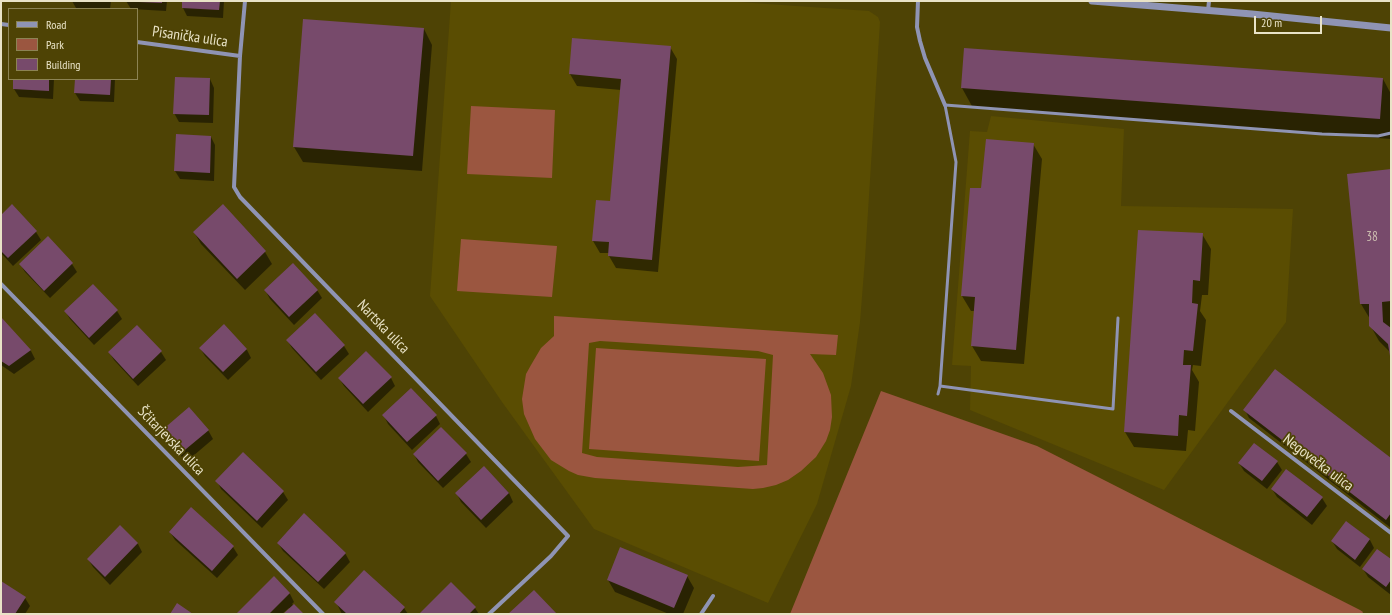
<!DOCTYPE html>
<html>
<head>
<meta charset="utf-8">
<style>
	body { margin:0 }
	#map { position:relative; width:1392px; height:615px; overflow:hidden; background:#4e4305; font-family:"PT Sans Narrow",sans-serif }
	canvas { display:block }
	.frame { position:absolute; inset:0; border:2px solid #e9e3c7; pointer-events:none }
	.legend { position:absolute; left:8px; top:8px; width:130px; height:72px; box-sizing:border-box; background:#4e4305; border:1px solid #8c8353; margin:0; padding:5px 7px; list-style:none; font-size:12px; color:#e9e3c7 }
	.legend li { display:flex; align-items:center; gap:8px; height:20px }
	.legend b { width:20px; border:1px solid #8c8353 }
	.scale { position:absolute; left:1254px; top:16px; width:68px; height:18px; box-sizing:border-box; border:2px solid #e9e3c7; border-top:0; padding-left:5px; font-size:12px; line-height:14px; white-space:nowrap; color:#e9e3c7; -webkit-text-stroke:3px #4e4305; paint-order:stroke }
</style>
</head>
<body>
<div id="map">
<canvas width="1392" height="615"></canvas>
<div class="frame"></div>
<ul class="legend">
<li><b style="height:5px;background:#8f94b4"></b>Road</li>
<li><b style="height:11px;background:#9b5640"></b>Park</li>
<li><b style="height:11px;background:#774a6b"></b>Building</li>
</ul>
<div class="scale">20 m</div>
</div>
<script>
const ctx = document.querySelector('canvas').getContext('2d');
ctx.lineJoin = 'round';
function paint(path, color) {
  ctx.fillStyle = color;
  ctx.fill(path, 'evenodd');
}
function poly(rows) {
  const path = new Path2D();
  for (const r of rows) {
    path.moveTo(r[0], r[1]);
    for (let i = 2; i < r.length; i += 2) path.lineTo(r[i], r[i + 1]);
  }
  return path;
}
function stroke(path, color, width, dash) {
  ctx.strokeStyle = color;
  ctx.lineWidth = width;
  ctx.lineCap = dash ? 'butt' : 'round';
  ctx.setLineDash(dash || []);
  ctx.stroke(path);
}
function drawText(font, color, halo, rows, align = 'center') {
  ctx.font = font + ' "PT Sans Narrow",sans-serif';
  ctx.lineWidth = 3.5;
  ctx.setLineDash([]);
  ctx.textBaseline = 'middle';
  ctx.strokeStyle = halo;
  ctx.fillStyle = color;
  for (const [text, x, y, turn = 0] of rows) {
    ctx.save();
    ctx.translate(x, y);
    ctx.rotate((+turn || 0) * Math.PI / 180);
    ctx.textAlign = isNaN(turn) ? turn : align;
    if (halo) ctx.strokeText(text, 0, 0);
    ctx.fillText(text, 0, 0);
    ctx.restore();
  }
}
paint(poly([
	[451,1,724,1,869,11,878,17,880,22,865,259,860,322,851,386,817,504,768,603,594,529,502,402,430,296],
	[991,116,1124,129,1121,206,1293,209,1286,322,1164,490,970,410,971,366,952,365,970,131,987,132]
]), '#5a4d02');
paint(poly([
	[471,106,555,110,552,178,467,174],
	[461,239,557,246,552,297,457,291],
	[554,316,838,335,836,355,810,354,823,373,831,395,832,417,830,430,826,441,816,457,801,471,788,480,776,485,763,488,753,489,595,478,578,475,569,471,551,460,535,439,524,414,522,399,526,374,531,365,541,348,554,336],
	[600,341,758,351,773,355,767,465,738,467,711,465,597,457,582,453,589,343],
	[596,348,766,359,759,461,589,449],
	[881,391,1037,446,1360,610,1363,612,1362,614,790,614]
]), '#9b5640');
paint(poly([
	[72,1,111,1,110,9,76,8],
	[126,1,167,1,166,11,131,9],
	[183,1,224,1,223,18,187,16,183,8],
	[424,29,432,45,422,171,303,162,294,147],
	[573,39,670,47,677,59,658,272,616,268,609,256,609,253,600,253,593,241,611,202,621,90,577,86,570,74],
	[965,49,1383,79,1391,94,1391,139,973,108,962,88],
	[14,79,54,79,53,99,19,97,14,89],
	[76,79,115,79,114,102,80,101,75,93],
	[210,79,214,88,213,123,179,122,174,113],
	[211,137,215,145,214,181,180,179,175,171],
	[1033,144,1042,159,1024,364,981,361,972,346,975,311,971,311,962,296,982,190],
	[1391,170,1390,317,1391,356,1390,352,1379,341,1370,325,1370,319,1361,304,1348,175],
	[12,206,36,232,41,240,13,266,1,253,1,216],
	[222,206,265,252,272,264,245,290,201,244,194,232],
	[1139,231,1202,234,1211,249,1208,295,1202,295,1200,311,1206,320,1201,366,1193,365,1192,370,1199,382,1195,431,1188,430,1186,451,1134,447,1125,432],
	[48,238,72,264,77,272,50,298,25,272,20,264],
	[265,290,317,290,322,298,294,325,270,299],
	[65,311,117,311,122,319,94,345,70,319],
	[315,314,344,346,349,354,321,380,292,348,287,340],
	[1,319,31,351,35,359,14,374,1,365],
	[137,326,161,352,166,360,138,386,114,360,109,352],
	[224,326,247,350,251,358,228,380,205,356,200,348],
	[339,378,391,378,395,386,368,412,344,386],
	[1245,410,1391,459,1391,528,1249,418],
	[384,416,436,416,440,424,412,450,388,424],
	[208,430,213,439,186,462,167,439,162,431],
	[243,454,283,492,288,500,262,528,221,489,217,481],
	[414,454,466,454,471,462,443,488,418,462],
	[1277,462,1282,470,1267,489,1244,471,1239,463],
	[484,467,509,493,513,502,486,528,461,502,457,494],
	[1272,489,1322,498,1327,506,1312,525,1277,497],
	[1347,522,1370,540,1374,548,1360,567,1337,549,1332,541],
	[120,527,138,544,142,552,110,585,93,567,88,559],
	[170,532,233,547,238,555,217,578,175,540],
	[278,543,345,553,350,562,324,589,283,551],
	[1391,561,1391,595,1368,577,1363,569],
	[687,576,694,588,683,614,669,614,615,592,608,580],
	[274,578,290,594,294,602,292,604,303,614,285,614,290,609,289,608,282,614,237,614],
	[1,582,25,598,30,606,25,614,1,614],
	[451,583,475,608,479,614,420,614],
	[336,602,404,608,408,614,342,614]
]), '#0007');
paint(poly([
	[139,1,162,1,162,3,139,2],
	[182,1,220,1,219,10,182,8],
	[303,19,424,28,413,156,293,147],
	[572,38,671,46,652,260,608,256,609,242,592,241,596,200,610,201,621,79,569,74],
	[964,48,1383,78,1380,119,961,88],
	[175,77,210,78,209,115,173,114],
	[13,79,49,79,49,91,13,89],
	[75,79,111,79,110,95,74,93],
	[176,134,211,136,210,173,174,171],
	[986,139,1034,143,1016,350,971,346,975,297,961,296,970,188,981,188],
	[1391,169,1391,301,1382,302,1383,322,1391,328,1390,356,1388,344,1369,326,1369,304,1360,304,1347,174],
	[12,204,37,231,8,258,1,251,1,215],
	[223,204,266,251,237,279,193,232],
	[1138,230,1203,233,1200,281,1193,280,1192,303,1198,304,1193,351,1184,350,1183,365,1191,365,1187,416,1179,415,1178,436,1124,432],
	[48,236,73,263,44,291,19,264],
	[293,263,318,290,289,317,264,290],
	[93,284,118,310,89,338,64,311],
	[315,313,345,345,316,372,286,340],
	[1,317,31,350,9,366,1,361],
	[224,324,247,349,223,372,199,348],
	[137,325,162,351,133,379,108,352],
	[366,351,392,377,363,404,338,378],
	[1275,369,1391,458,1391,513,1386,520,1243,410],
	[411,388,437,415,407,442,382,415],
	[189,407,209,430,180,454,161,431],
	[441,427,467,453,438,481,413,454],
	[1254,443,1278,461,1262,481,1238,463],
	[243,452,284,491,257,521,215,481],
	[484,466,509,493,481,520,455,493],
	[1286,469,1323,497,1307,517,1271,489],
	[191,507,234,546,212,571,169,532],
	[304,513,346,553,318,582,277,543],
	[1346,521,1370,539,1355,560,1331,541],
	[120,525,138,543,105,577,87,559],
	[620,547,688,575,674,608,607,580],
	[1377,549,1391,559,1391,580,1386,587,1362,569],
	[364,570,405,607,399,614,347,614,334,602],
	[274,576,290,593,269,614,236,614],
	[1,581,26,597,15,614,1,614],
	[451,582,476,607,469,614,419,614],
	[534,590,557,614,508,614],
	[177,603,193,614,170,614],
	[294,604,304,614,283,614]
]), '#774a6b');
stroke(poly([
	[940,386,1113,409,1118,318],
	[938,394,940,386,956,162,945,105,1322,134,1378,136,1391,133]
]), '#8f94b4', 3);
stroke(poly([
	[245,1,240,56,234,187,240,197,568,536,551,556,489,614],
	[918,1,917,27,920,41,925,58,945,105],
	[1208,11,1209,1],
	[1,24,9,25],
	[137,42,240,56],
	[1,284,323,614],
	[1231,411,1391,533],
	[701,614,713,596]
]), '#8f94b4', 4);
stroke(poly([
	[1092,1,1252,14,1391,28]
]), '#8f94b4', 7);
drawText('13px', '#ccbdb0', null, [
	["38",1372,237]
]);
drawText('15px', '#e9e3c7', '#4e4305', [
	["Pisanička ulica",190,37,8],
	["Nartska ulica",383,327,46],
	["Ščitarjevska ulica",171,441,46],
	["Negovečka ulica",1318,463,37]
]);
</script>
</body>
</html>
